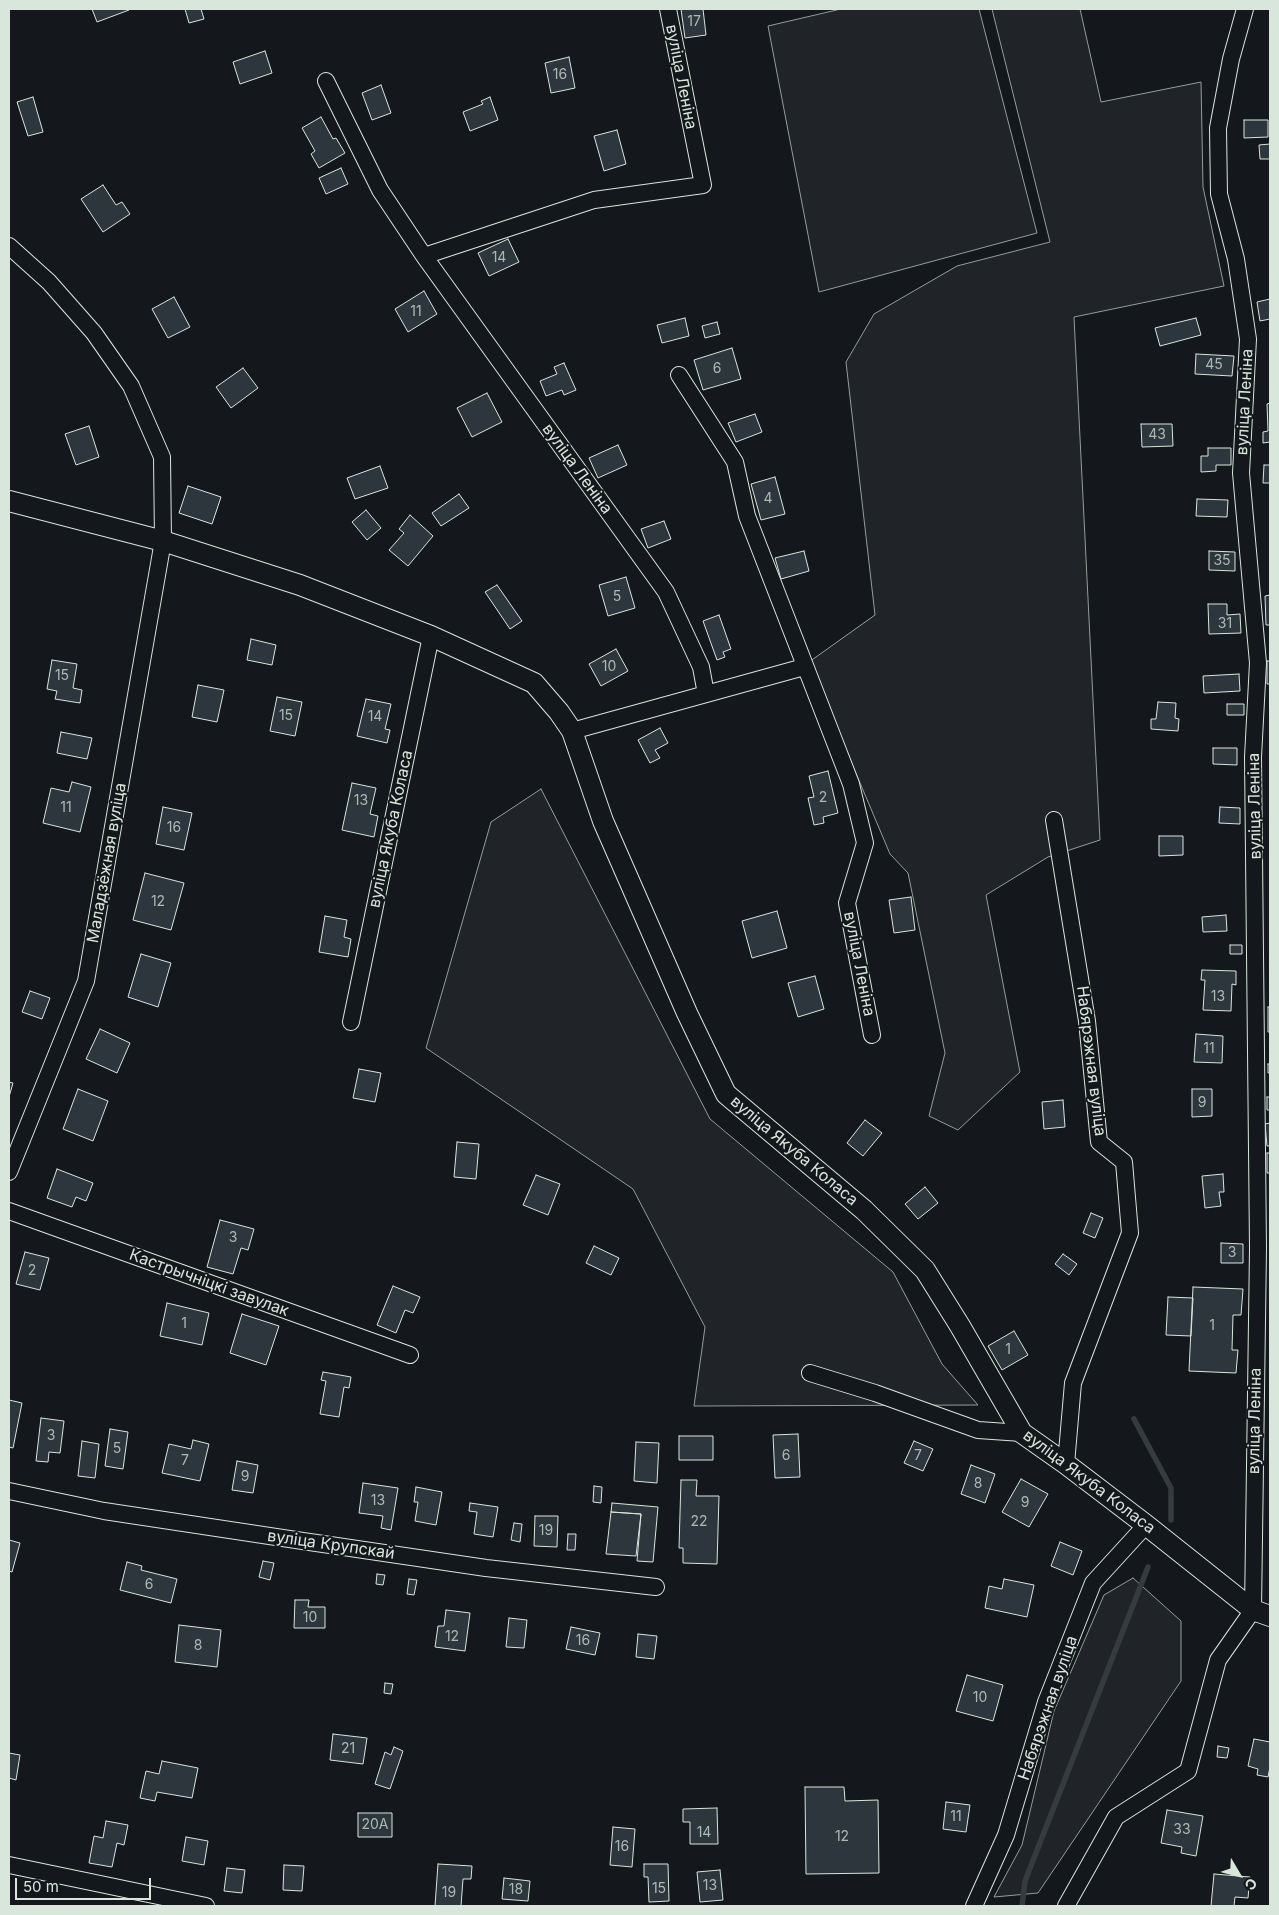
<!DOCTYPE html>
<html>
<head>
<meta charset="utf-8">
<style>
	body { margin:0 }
	#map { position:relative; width:1279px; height:1915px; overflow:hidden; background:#14181c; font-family:Inter,sans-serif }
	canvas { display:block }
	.frame { position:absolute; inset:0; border:10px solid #d8e6dc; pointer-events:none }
	.north { position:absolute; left:1214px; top:1850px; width:50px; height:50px; -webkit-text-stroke:4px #14181c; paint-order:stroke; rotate:127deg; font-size:14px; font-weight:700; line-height:20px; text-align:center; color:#d8e6dc }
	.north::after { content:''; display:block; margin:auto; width:18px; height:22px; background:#d8e6dc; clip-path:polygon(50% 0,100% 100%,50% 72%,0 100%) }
	.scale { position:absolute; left:15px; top:1878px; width:136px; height:22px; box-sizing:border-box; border:2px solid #d8e6dc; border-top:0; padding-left:6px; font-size:15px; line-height:18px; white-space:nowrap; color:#d8e6dc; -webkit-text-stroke:4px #14181c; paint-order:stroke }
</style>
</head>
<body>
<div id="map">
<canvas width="1279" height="1915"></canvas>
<div class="frame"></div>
<div class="north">С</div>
<div class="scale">50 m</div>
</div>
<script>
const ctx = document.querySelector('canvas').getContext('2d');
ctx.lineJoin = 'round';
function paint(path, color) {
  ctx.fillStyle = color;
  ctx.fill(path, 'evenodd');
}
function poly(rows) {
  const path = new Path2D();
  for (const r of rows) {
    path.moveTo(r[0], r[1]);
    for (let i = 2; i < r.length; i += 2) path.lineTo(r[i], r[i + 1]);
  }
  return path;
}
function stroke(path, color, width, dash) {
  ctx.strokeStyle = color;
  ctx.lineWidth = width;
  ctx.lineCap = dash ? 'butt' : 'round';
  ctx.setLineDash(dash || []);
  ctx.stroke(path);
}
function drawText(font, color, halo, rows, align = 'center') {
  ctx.font = font + ' Inter,sans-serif';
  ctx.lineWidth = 4;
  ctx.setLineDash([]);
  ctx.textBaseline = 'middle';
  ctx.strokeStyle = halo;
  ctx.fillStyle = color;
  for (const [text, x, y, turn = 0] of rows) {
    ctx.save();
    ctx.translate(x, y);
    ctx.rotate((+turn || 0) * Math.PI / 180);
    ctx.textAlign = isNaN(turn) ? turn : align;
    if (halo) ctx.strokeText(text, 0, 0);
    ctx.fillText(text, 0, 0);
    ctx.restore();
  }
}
const green = poly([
	[841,9,979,9,1037,233,819,292,768,26,841,9],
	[992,9,1080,9,1101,102,1201,82,1203,187,1224,286,1074,317,1100,840,1048,857,986,895,1020,1072,958,1130,929,1116,945,1053,908,873,890,854,809,662,875,615,846,362,874,314,957,266,1050,242,992,9],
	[541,789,710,1119,893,1272,942,1364,978,1405,694,1406,705,1327,633,1189,426,1048,491,822,541,789],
	[1133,1578,1181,1621,1181,1681,1038,1893,994,1897,1022,1845,1054,1711,1104,1595,1133,1578]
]);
paint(green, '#202428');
stroke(green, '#939e99', 1);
stroke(poly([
	[1134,1419,1171,1488,1171,1520],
	[1022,1906,1025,1881,1148,1567]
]), '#363b3e', 5.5);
const building = poly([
	[92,9,128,9,129,10,97,22,92,9],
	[185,9,201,9,204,19,189,23,185,9],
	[681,9,703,9,706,35,685,38,681,9],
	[265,51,272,73,240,84,233,62,265,51],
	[569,57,575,88,551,93,545,63,569,57],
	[381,85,391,113,372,120,362,93,381,85],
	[33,97,43,132,28,136,17,102,33,97],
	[490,97,498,120,470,131,463,112,483,104,481,101,490,97],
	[321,117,333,139,336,138,345,153,319,168,311,154,315,151,302,128,321,117],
	[1244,120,1268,120,1268,137,1244,138,1244,120],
	[617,130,626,164,604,171,594,136,617,130],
	[1270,144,1270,159,1260,159,1259,145,1270,144],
	[341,168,348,184,326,194,319,178,341,168],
	[103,185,116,205,122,202,130,214,103,232,81,199,103,185],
	[508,239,519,262,489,276,478,253,508,239],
	[424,291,437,314,408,332,395,309,424,291],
	[174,297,190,327,168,338,152,309,174,297],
	[1270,299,1270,319,1260,321,1257,302,1270,299],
	[685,318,689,336,662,343,657,325,685,318],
	[1196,318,1201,335,1160,346,1155,328,1196,318],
	[717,322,720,334,705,338,702,326,717,322],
	[732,348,741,379,703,390,694,360,732,348],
	[1196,354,1234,356,1232,376,1195,374,1196,354],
	[564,363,576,390,564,395,562,390,546,396,540,381,557,374,554,367,564,363],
	[243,368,258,388,231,408,216,387,243,368],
	[487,393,502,422,472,437,457,408,487,393],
	[1270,403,1270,442,1263,443,1263,432,1268,431,1267,404,1270,403],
	[755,414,762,432,736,442,728,423,755,414],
	[1141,424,1172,424,1173,446,1142,447,1141,424],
	[89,426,99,457,76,465,65,434,89,426],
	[618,445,627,465,598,478,589,458,618,445],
	[1208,448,1231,448,1231,465,1216,465,1216,471,1201,472,1201,456,1208,456,1208,448],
	[1264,465,1270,465,1270,483,1263,483,1264,465],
	[380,466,388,488,355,499,347,478,380,466],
	[775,477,785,514,761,520,751,484,775,477],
	[188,486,221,497,212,524,179,513,188,486],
	[459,494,469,508,441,526,432,513,459,494],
	[1197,499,1228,500,1227,517,1196,516,1197,499],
	[366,510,381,528,367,540,352,522,366,510],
	[410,515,433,536,408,566,389,550,404,533,399,529,410,515],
	[664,521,671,539,648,548,641,529,664,521],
	[804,551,809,571,781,579,775,558,804,551],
	[1209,551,1235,552,1235,571,1209,570,1209,551],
	[626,577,635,608,608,616,599,585,626,577],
	[497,585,522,621,510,629,485,592,497,585],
	[1270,595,1270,625,1266,625,1265,596,1270,595],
	[1208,604,1227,604,1227,615,1240,614,1241,633,1209,634,1208,604],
	[719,615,731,649,723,652,725,657,717,660,703,621,719,615],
	[251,639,276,645,272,665,247,660,251,639],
	[616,649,628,671,601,686,589,664,616,649],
	[52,660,77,664,73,688,82,690,80,703,55,699,57,691,47,689,52,660],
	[1267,661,1270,661,1270,684,1267,684,1267,661],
	[1239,674,1240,691,1204,693,1203,676,1239,674],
	[198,685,224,690,217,722,192,717,198,685],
	[277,697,302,702,295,736,270,731,277,697],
	[366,699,391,704,385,729,390,730,387,743,357,736,366,699],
	[1158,702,1176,703,1175,718,1179,719,1178,731,1151,729,1151,719,1156,719,1158,702],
	[1227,704,1244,704,1244,715,1227,715,1227,704],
	[660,728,668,743,655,750,660,758,650,763,638,740,660,728],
	[61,732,92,738,87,759,57,753,61,732],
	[1213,748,1237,748,1237,765,1213,764,1213,748],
	[828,771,838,813,823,817,824,823,814,825,808,798,814,797,809,776,828,771],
	[72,782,91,787,80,832,43,823,51,788,69,792,72,782],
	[352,783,376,788,370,814,378,816,374,837,342,830,352,783],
	[163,807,192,813,184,850,156,844,163,807],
	[1220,807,1240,808,1240,824,1219,823,1220,807],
	[1159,836,1183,836,1183,855,1159,856,1159,836],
	[145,873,184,883,171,930,133,920,145,873],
	[911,897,915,930,894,933,889,900,911,897],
	[777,911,787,948,752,958,742,921,777,911],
	[1226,915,1227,931,1203,932,1202,917,1226,915],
	[325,916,347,920,344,937,351,939,348,957,319,952,325,916],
	[1230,945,1242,945,1242,954,1230,954,1230,945],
	[141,954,171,963,158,1007,128,997,141,954],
	[1202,970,1236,971,1236,985,1232,984,1231,1011,1203,1010,1205,980,1201,980,1202,970],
	[815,976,824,1009,798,1017,788,983,815,976],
	[30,991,50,998,42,1019,22,1012,30,991],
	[1268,1007,1270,1007,1270,1032,1268,1032,1268,1007],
	[100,1029,130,1043,117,1073,86,1059,100,1029],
	[1196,1034,1223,1036,1222,1063,1194,1062,1196,1034],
	[1268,1064,1270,1064,1270,1073,1268,1073,1268,1064],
	[359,1069,381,1073,375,1102,353,1098,359,1069],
	[9,1082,13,1083,9,1097,9,1082],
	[78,1089,108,1101,93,1141,63,1129,78,1089],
	[1192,1089,1212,1089,1212,1116,1192,1117,1192,1089],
	[1267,1097,1270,1097,1270,1110,1267,1110,1267,1097],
	[1063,1100,1065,1127,1044,1129,1042,1102,1063,1100],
	[865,1120,882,1133,863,1156,847,1143,865,1120],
	[1270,1123,1270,1146,1267,1146,1265,1124,1270,1123],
	[457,1142,479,1144,476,1179,454,1177,457,1142],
	[1267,1153,1270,1153,1270,1173,1267,1173,1267,1153],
	[57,1169,93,1183,86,1201,76,1197,72,1207,47,1198,57,1169],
	[1223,1174,1224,1192,1219,1192,1221,1206,1205,1208,1202,1176,1223,1174],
	[536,1175,560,1184,548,1215,523,1205,536,1175],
	[925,1187,938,1203,918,1219,905,1204,925,1187],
	[1091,1213,1103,1218,1095,1238,1083,1233,1091,1213],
	[220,1220,254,1229,248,1250,241,1248,233,1274,207,1267,220,1220],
	[1221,1243,1243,1244,1243,1263,1221,1263,1221,1243],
	[594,1246,619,1258,611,1275,586,1263,594,1246],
	[25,1252,49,1258,40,1290,16,1284,25,1252],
	[1063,1254,1077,1264,1069,1275,1055,1264,1063,1254],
	[393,1286,420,1297,413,1313,405,1310,396,1333,377,1325,393,1286],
	[1193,1287,1243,1289,1241,1315,1233,1315,1232,1350,1238,1350,1236,1373,1189,1371,1193,1287],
	[1168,1297,1193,1298,1191,1336,1166,1335,1168,1297],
	[167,1303,209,1313,202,1345,160,1336,167,1303],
	[242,1314,279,1326,266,1365,230,1353,242,1314],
	[1014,1331,1028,1355,1002,1370,988,1346,1014,1331],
	[323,1372,351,1377,349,1388,344,1387,339,1417,320,1414,326,1381,321,1380,323,1372],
	[9,1400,22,1403,13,1448,9,1447,9,1400],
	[41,1418,64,1421,60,1453,49,1452,48,1462,36,1461,41,1418],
	[110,1429,128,1432,123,1469,105,1466,110,1429],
	[798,1434,800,1477,775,1478,773,1435,798,1434],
	[679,1436,713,1436,713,1460,679,1460,679,1436],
	[193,1440,209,1444,200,1481,162,1473,169,1444,191,1449,193,1440],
	[82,1441,99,1444,95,1478,78,1476,82,1441],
	[914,1441,933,1449,923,1471,904,1463,914,1441],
	[636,1442,659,1443,657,1483,634,1481,636,1442],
	[237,1461,258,1465,253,1493,232,1490,237,1461],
	[971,1465,995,1474,985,1503,961,1494,971,1465],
	[1021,1479,1048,1494,1029,1527,1002,1512,1021,1479],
	[681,1480,697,1480,696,1496,719,1496,717,1564,683,1563,683,1548,679,1548,681,1480],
	[363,1483,398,1488,391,1530,381,1528,383,1516,359,1513,363,1483],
	[594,1486,602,1487,601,1503,593,1502,594,1486],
	[416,1487,442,1492,436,1525,415,1521,418,1502,414,1502,416,1487],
	[470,1503,498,1507,493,1537,474,1534,477,1512,469,1511,470,1503],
	[612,1503,658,1507,653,1562,637,1561,641,1514,611,1512,612,1503],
	[611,1512,641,1514,636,1556,606,1554,611,1512],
	[535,1516,558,1516,557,1547,534,1546,535,1516],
	[514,1523,522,1524,520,1542,511,1540,514,1523],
	[568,1534,576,1534,575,1550,567,1550,568,1534],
	[9,1540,20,1543,12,1572,9,1571,9,1540],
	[1060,1542,1082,1551,1073,1575,1051,1566,1060,1542],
	[263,1561,274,1563,270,1580,259,1577,263,1561],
	[127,1562,142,1566,141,1570,177,1579,171,1603,120,1590,127,1562],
	[377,1574,385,1575,383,1585,376,1584,377,1574],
	[409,1579,417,1580,414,1595,407,1594,409,1579],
	[1004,1579,1034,1585,1027,1617,985,1608,989,1586,1002,1589,1004,1579],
	[295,1600,309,1600,308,1607,325,1607,325,1628,294,1628,295,1600],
	[446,1610,470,1613,465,1651,435,1647,438,1626,444,1626,446,1610],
	[509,1618,527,1620,524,1648,506,1647,509,1618],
	[179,1625,221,1630,217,1667,175,1662,179,1625],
	[571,1627,600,1633,595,1655,566,1649,571,1627],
	[638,1634,657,1636,654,1659,636,1657,638,1634],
	[967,1675,1003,1685,993,1721,956,1711,967,1675],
	[385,1683,393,1684,391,1694,384,1693,385,1683],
	[333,1734,367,1738,363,1764,330,1760,333,1734],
	[1254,1739,1270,1742,1270,1767,1268,1777,1257,1775,1258,1769,1248,1766,1254,1739],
	[1218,1746,1229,1748,1227,1758,1217,1757,1218,1746],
	[394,1747,403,1751,390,1789,375,1784,385,1752,391,1755,394,1747],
	[9,1753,20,1755,16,1780,9,1778,9,1753],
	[162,1761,198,1768,192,1798,157,1792,155,1801,140,1798,146,1771,159,1774,162,1761],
	[805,1787,844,1787,845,1801,878,1800,879,1873,806,1874,805,1787],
	[946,1802,970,1805,966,1832,943,1829,946,1802],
	[717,1808,718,1844,690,1844,690,1822,683,1822,683,1809,717,1808],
	[1167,1810,1203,1816,1196,1856,1181,1853,1182,1847,1161,1843,1167,1810],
	[358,1813,392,1813,392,1837,358,1837,358,1813],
	[106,1821,128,1825,124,1845,117,1843,112,1867,89,1863,94,1836,103,1838,106,1821],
	[613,1827,635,1829,632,1867,610,1865,613,1827],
	[186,1837,208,1841,204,1865,182,1861,186,1837],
	[438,1864,472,1866,471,1879,463,1879,461,1906,435,1906,438,1864],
	[644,1864,668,1864,669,1901,649,1902,648,1877,644,1877,644,1864],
	[284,1865,304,1866,302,1891,283,1890,284,1865],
	[227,1868,245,1870,242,1893,224,1891,227,1868],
	[720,1870,723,1900,700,1902,697,1872,720,1870],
	[1214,1874,1250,1877,1248,1898,1235,1897,1234,1906,1211,1906,1214,1874],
	[504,1878,530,1881,528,1901,502,1899,504,1878]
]);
paint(building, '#2c363c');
stroke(building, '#d8e6dc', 1);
const minor = poly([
	[326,81,380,190,424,256,666,592,701,667,706,694],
	[9,246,49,282,94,333,131,386,162,457,163,541,86,981,9,1172],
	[424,256,594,200,703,185,668,9],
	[679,375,735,462,747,516,851,784,865,843,847,903,872,1035],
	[572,731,804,667],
	[1054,820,1087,1021,1099,1142,1124,1162,1130,1233,1073,1383,1066,1464],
	[351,1022,431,636],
	[9,1211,410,1355],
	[810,1373,875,1393,978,1430,1022,1433],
	[9,1491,104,1511,296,1540,486,1568,656,1587],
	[9,1865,206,1906],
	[974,1906,1006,1835,1046,1702,1093,1583,1146,1525],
	[1066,1906,1116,1817,1188,1771,1218,1660,1253,1610,1258,1248,1253,757,1258,663,1241,473,1248,339,1236,259,1219,194,1218,128,1231,59,1245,9]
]);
const tertiary = poly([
	[9,501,163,541,300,585,431,636,534,683,559,712,572,731,603,821,628,878,687,1013,726,1094,864,1210,925,1270,960,1326,1022,1433,1066,1464,1146,1525,1253,1610,1270,1616]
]);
stroke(minor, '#d8e6dc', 18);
stroke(tertiary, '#d8e6dc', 22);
stroke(minor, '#14181c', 16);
stroke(tertiary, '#14181c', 20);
drawText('14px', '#adbab4', null, [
	["17",694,22],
	["16",560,75],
	["14",499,258],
	["11",416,312],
	["45",1214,365],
	["6",717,369],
	["43",1157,435],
	["4",768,499],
	["35",1222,561],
	["5",617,597],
	["31",1225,624],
	["10",609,667],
	["15",62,676],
	["15",286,716],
	["14",375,717],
	["2",823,798],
	["13",361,801],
	["11",66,808],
	["16",174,828],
	["12",158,902],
	["13",1218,997],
	["11",1209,1049],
	["9",1202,1103],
	["3",233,1238],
	["3",1232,1253],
	["2",32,1271],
	["1",184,1324],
	["1",1212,1326],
	["1",1008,1350],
	["3",51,1436],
	["5",117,1449],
	["6",786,1456],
	["7",918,1456],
	["7",185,1461],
	["9",245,1477],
	["8",978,1484],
	["13",378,1501],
	["9",1025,1503],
	["22",699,1522],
	["19",546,1531],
	["6",149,1585],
	["10",310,1618],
	["12",452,1637],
	["16",583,1641],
	["8",198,1646],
	["10",980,1698],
	["21",348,1749],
	["11",956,1817],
	["20А",375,1825],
	["33",1182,1830],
	["14",704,1833],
	["12",842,1837],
	["16",622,1847],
	["13",710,1886],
	["15",659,1889],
	["18",516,1890],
	["19",449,1893]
]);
drawText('16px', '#d8e6dc', '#14181c', [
	["вуліца Леніна",681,77,79],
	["вуліца Леніна",1245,402,-87],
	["вуліца Леніна",577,469,54],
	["вуліца Леніна",1255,806,-91],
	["вуліца Якуба Коласа",391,829,-78],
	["Маладзёжная вуліца",107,863,-80],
	["вуліца Леніна",859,964,79],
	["Набярэжная вуліца",1091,1061,83],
	["вуліца Якуба Коласа",794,1151,40],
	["Кастрычніцкі завулак",209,1283,20],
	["вуліца Леніна",1255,1421,-89],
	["вуліца Якуба Коласа",1089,1482,37],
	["вуліца Крупскай",331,1545,8],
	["Набярэжная вуліца",1048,1708,-71]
]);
</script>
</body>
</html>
